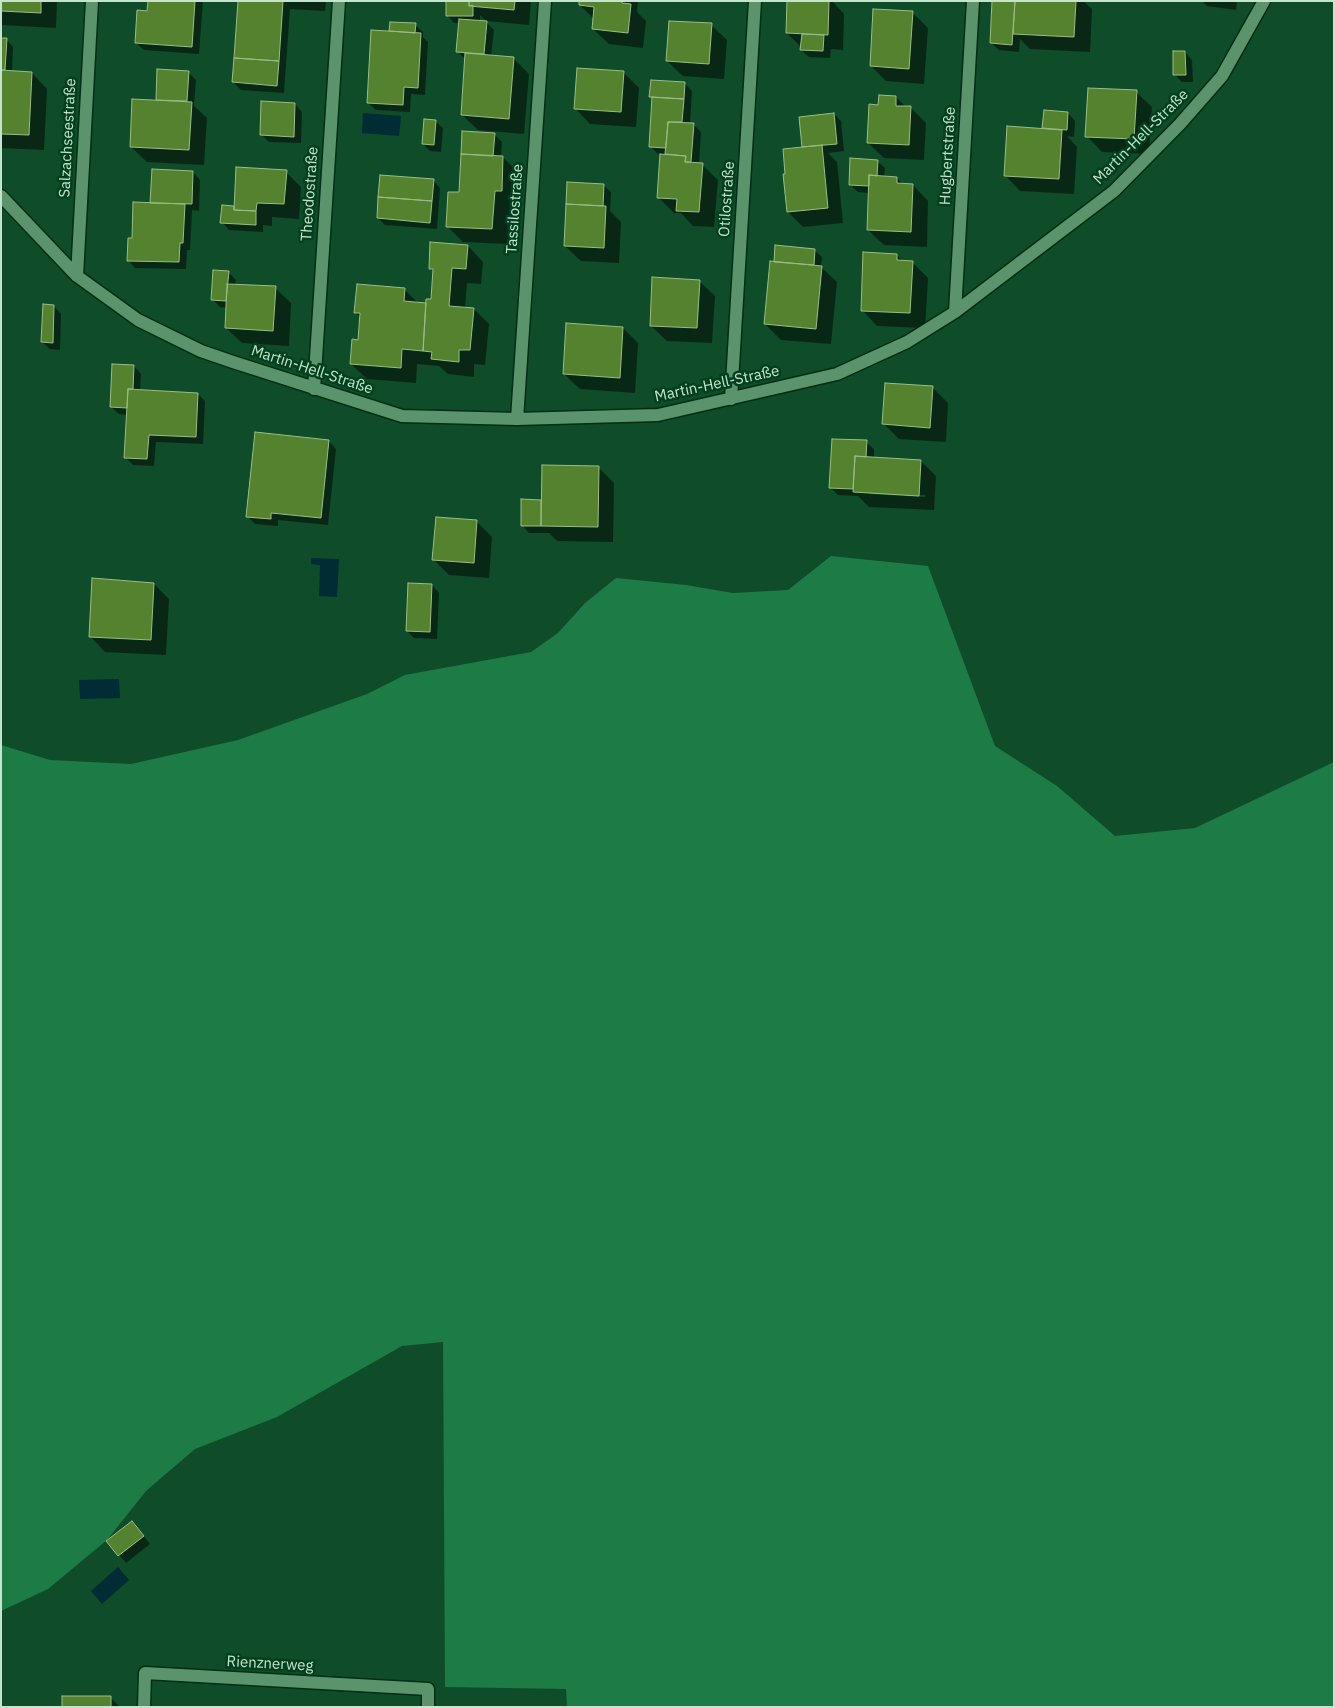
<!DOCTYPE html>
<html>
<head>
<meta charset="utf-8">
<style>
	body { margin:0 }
	#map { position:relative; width:1335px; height:1708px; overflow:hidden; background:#0f4c29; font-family:"IBM Plex Sans",sans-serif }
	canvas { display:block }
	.frame { position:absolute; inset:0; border:2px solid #c6e3ce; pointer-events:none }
</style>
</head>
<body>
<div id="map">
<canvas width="1335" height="1708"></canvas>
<div class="frame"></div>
</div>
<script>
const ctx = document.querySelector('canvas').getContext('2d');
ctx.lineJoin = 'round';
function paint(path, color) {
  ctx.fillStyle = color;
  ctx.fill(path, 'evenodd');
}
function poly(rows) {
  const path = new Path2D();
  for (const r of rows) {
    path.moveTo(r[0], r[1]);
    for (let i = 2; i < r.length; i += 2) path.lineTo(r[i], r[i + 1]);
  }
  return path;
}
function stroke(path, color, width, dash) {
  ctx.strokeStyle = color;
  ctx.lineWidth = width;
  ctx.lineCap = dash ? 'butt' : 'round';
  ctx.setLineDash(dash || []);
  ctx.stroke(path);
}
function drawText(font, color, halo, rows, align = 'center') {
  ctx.font = font + ' "IBM Plex Sans",sans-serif';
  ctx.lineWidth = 5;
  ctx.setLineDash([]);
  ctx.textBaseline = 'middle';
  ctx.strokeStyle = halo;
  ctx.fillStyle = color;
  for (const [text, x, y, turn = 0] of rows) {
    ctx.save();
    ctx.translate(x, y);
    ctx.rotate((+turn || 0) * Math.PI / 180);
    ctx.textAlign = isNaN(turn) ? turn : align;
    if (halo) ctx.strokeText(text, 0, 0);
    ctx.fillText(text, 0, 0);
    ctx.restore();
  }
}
paint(poly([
	[831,556,928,566,995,746,1057,786,1115,836,1195,828,1334,762,1334,1707,567,1707,566,1689,445,1687,443,1342,402,1346,277,1417,195,1449,146,1491,107,1540,48,1589,1,1611,1,745,50,760,131,764,238,740,367,694,405,675,531,652,558,633,585,603,616,578,686,585,733,593,788,590]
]), '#1d7b46');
paint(poly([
	[363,113,401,116,399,136,362,133],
	[311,558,339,559,337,597,319,596,320,565,311,564],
	[119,679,120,698,80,699,79,680],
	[118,1567,129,1580,102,1604,91,1591]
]), '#002c35');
paint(poly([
	[1,1,57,1,56,28,1,25],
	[149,1,203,1,199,54,144,50,136,43,148,12],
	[239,1,326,1,325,11,290,9,284,93,241,90,233,82],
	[447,1,531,1,529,25,486,21,480,15,480,22,486,22,494,30,491,56,513,58,529,74,524,134,478,130,462,115,465,59,458,52,460,23,454,23,447,15],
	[581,1,638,1,637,12,646,21,643,48,609,44,593,29,594,19,580,5],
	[788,1,832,1,844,14,843,50,831,49,830,58,809,57,801,50,801,47,787,33],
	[994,1,1083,1,1092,9,1090,52,1030,49,1020,39,1019,52,999,50,991,43],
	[1202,1,1237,1,1236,10,1207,6],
	[912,12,928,28,924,84,886,81,871,66],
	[391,23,415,25,423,32,423,37,428,42,425,95,411,94,410,112,376,110,368,103,390,33],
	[711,25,727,40,724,79,683,76,667,61],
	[1,39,6,39,13,47,12,72,32,73,47,89,44,150,1,148],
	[1185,52,1192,60,1193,82,1182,82,1175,75],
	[188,72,196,80,194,106,207,118,204,165,147,162,131,147,159,101,157,99],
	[623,72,639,88,636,127,590,124,575,108],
	[685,84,692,91,690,124,693,124,701,132,699,164,702,165,718,180,714,227,693,226,681,213,674,213,658,197,661,154,658,154,650,146,653,99,651,96],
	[1136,92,1152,107,1149,154,1102,152,1087,136],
	[896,97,906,107,910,107,926,123,924,160,884,158,868,143,879,106],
	[295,104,302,112,301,143,269,142,261,134],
	[1068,113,1075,121,1074,137,1067,136,1077,147,1074,194,1020,191,1005,175,1046,130,1044,128],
	[834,114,841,121,844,151,828,153,837,162,843,223,803,227,788,212,787,175,805,148,803,147],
	[435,121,443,128,441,152,430,151,423,144],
	[494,134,502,142,501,157,503,157,518,173,517,206,510,206,508,244,463,242,447,226,460,194],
	[877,161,885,168,884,177,897,178,904,185,913,185,928,201,927,247,884,245,868,230,870,193,858,192,850,185],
	[193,172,200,180,199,211,192,210,190,250,187,250,186,269,135,268,128,260,133,239,152,204],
	[286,172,301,187,299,219,272,217,272,226,263,225,263,232,229,230,222,222,223,206,235,207],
	[433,180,440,188,437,229,385,225,378,218],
	[603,185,611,192,610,211,621,222,619,263,581,261,565,246],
	[468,246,483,262,481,284,467,283,465,308,474,309,489,324,485,365,474,364,474,377,448,374,439,366,417,364,416,383,367,379,351,364,359,341,361,318,355,312,404,289,418,303,428,304,432,301,434,273,430,268],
	[814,250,822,257,821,267,837,282,831,344,781,340,765,324,771,263],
	[897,255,903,262,912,262,928,278,925,328,877,326,862,310],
	[228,272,236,280,235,286,275,288,291,303,289,346,242,343,226,328,228,308,220,307,213,300],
	[699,281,715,296,712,343,667,341,651,326],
	[54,306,61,314,60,350,50,349,42,342],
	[623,328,638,343,635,393,580,389,564,374],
	[134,366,141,374,140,391,198,394,205,401,203,444,156,442,154,466,133,465,125,457,127,415,119,414,111,407],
	[886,384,933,388,948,403,946,442,899,439,884,424],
	[833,440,866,442,874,449,874,458,921,461,936,476,934,510,869,507,858,496,838,495,830,487],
	[869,492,925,495,925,497,869,494],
	[329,441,336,449,328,525,278,520,278,526,255,524,247,516],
	[598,467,614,483,613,542,557,541,549,533,529,533,522,525,523,501,542,502],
	[476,521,492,537,489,578,449,575,434,560],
	[154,584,169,599,166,655,105,652,90,636],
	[432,585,439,593,437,639,414,638,407,631],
	[139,1530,150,1544,126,1563,108,1542],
	[111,1698,120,1707,63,1707]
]), '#0007');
const building = poly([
	[1,1,41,1,41,13,1,11,1,1],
	[148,1,195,1,192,47,135,43,137,10,147,11,148,1],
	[238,1,283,1,279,61,234,58,238,1],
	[446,1,469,1,469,6,473,5,473,16,446,16,446,1],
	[469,1,515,1,514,10,469,6,469,1],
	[579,1,622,1,622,3,631,4,628,33,592,29,594,7,579,5,579,1],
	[787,1,829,1,828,35,786,33,787,1],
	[992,1,1015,1,1012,45,990,43,992,1],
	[1015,1,1076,1,1074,37,1013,34,1015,1],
	[873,9,913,11,909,69,870,66,873,9],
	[459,19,487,21,484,54,456,52,459,19],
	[669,21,712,23,709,64,666,61,669,21],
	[390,22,416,23,415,33,389,31,390,22],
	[371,30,421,33,418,88,404,87,403,105,367,103,371,30],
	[802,34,824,35,823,51,800,50,802,34],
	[1,38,7,38,5,70,1,70,1,38],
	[1173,51,1185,51,1186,75,1173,75,1173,51],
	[465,53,514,57,509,119,461,115,465,53],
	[234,58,279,61,277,86,232,82,234,58],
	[577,68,624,71,621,112,574,109,577,68],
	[157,69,189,71,187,101,156,100,157,69],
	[1,70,32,72,29,135,1,134,1,70],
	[651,80,685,82,684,99,649,97,651,80],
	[1088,88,1137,90,1134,139,1085,137,1088,88],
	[879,95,896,96,896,106,911,106,909,145,867,143,869,104,878,105,879,95],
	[652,97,684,99,682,122,668,122,666,148,649,147,652,97],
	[132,99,192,102,189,150,130,147,132,99],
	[261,101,295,103,294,137,260,135,261,101],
	[1044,110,1068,112,1067,130,1042,128,1044,110],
	[834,113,837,144,802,147,799,117,834,113],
	[424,119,436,120,434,145,422,144,424,119],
	[668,122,694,123,691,162,685,162,686,156,665,154,668,122],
	[1007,126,1062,130,1059,179,1004,176,1007,126],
	[462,131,495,133,493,156,461,154,462,131],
	[822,145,828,208,787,212,783,174,785,174,783,149,822,145],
	[461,154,503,156,502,191,495,191,492,229,446,227,448,192,459,192,461,154],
	[660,154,686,156,685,162,703,163,699,212,676,211,677,199,657,198,660,154],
	[850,158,878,160,877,176,869,175,869,186,849,185,850,158],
	[236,167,287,170,284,204,257,203,256,211,234,210,236,167],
	[152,169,193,171,192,204,150,203,152,169],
	[380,175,434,179,432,201,378,197,380,175],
	[869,175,897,177,897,183,913,184,911,232,867,230,869,175],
	[567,182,604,184,603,206,566,204,567,182],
	[378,197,432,201,430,223,377,218,378,197],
	[133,202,185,204,183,243,180,243,179,262,127,261,128,238,132,238,133,202],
	[566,204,606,206,604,248,564,246,566,204],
	[222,205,234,206,234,210,256,211,256,225,220,223,222,205],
	[430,242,468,245,466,269,452,268,449,306,474,308,470,350,459,350,459,362,431,359,432,352,423,351,426,299,431,299,433,269,429,269,430,242],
	[775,245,815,249,814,265,774,262,775,245],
	[863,252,897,254,897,260,913,261,910,313,861,311,863,252],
	[770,261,822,266,816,329,764,324,770,261],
	[213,270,229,271,226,301,211,300,213,270],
	[652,277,700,280,697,328,650,326,652,277],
	[227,284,276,286,273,331,225,328,227,284],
	[357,284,405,288,404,301,426,303,423,351,402,349,401,368,350,364,352,339,358,340,360,313,354,313,357,284],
	[43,304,54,305,53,343,41,342,43,304],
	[566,323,623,327,620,378,563,374,566,323],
	[112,364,134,365,133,389,128,389,127,408,110,407,112,364],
	[885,383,933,386,930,428,882,424,885,383],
	[128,389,198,393,196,437,149,435,147,459,124,458,128,389],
	[255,432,329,440,321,518,271,513,271,519,246,517,255,432],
	[832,439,867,440,866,457,855,456,853,489,829,488,832,439],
	[855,456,921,460,919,496,853,492,855,456],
	[542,465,599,466,598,527,541,526,542,465],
	[521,499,541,500,541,526,521,526,521,499],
	[436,517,477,520,474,563,432,560,436,517],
	[92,578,154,583,151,640,89,637,92,578],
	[408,583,432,584,430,632,406,631,408,583],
	[132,1521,144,1536,118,1556,106,1541,132,1521],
	[62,1696,111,1696,111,1707,62,1707,62,1696]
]);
paint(building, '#55822f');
stroke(building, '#9bbd85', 1);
const street = poly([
	[1,196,77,276,138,320,201,351,233,362,402,416,517,419,658,415,837,374,907,342,955,312,1114,191,1180,124,1222,76,1264,1],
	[77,276,92,1],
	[955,312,973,1],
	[314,389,339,1],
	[731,399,755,1],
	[517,419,545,1],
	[144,1707,145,1673,428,1689,428,1707]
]);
stroke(street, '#012f15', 15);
stroke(street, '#5a936c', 12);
drawText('15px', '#c6e3ce', '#00411f', [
	["Martin-Hell-Straße",1141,137,-45],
	["Salzachseestraße",68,138,-87],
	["Hugbertstraße",948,156,-87],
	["Theodostraße",310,194,-86],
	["Otilostraße",727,199,-86],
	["Tassilostraße",515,209,-86],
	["Martin-Hell-Straße",312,370,18],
	["Martin-Hell-Straße",717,384,-12],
	["Rienznerweg",270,1664,3]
]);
</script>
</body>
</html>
